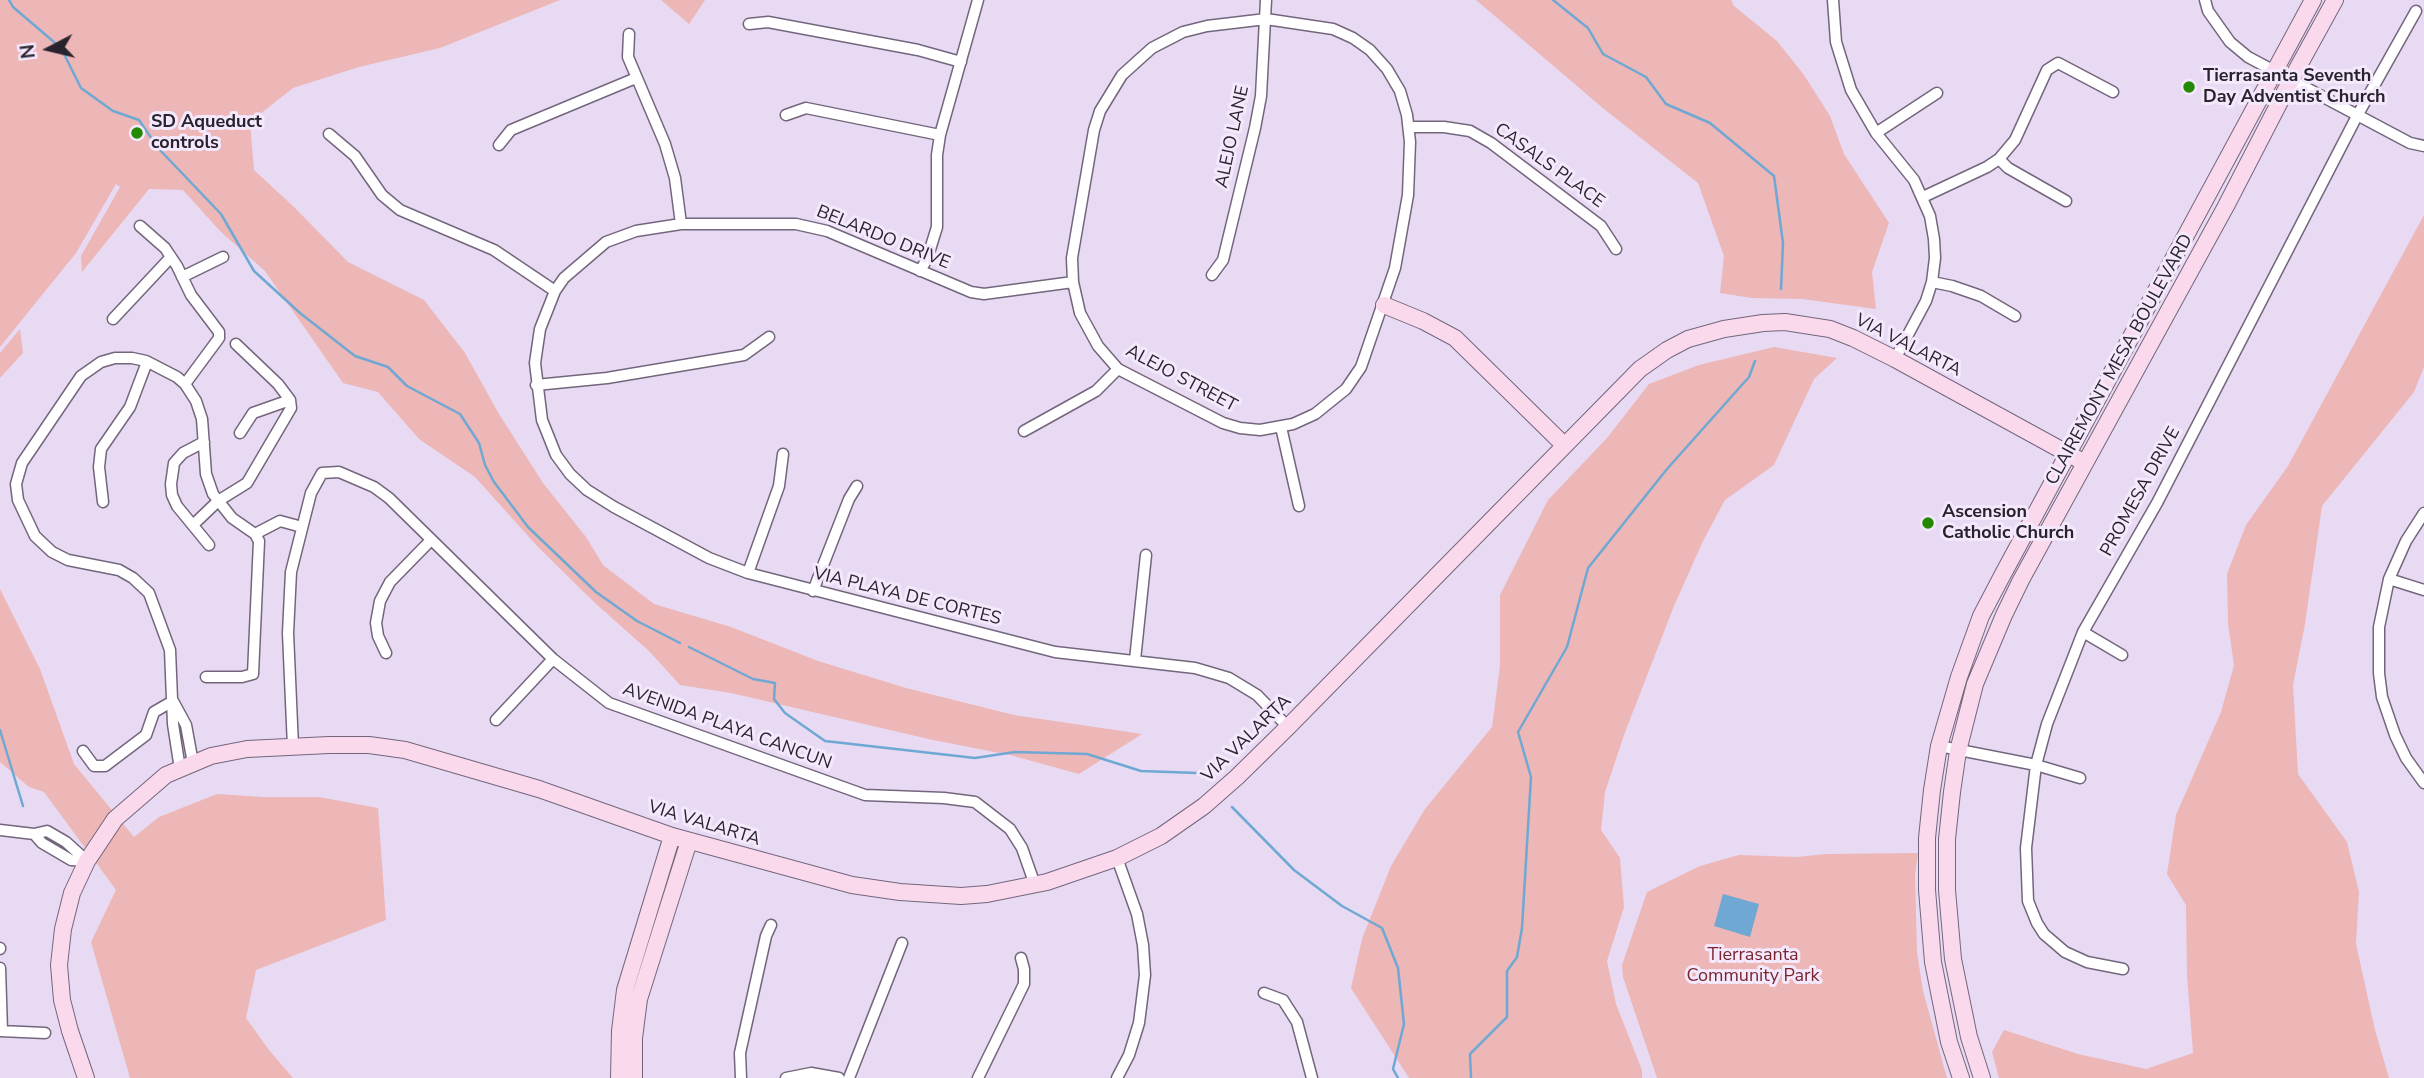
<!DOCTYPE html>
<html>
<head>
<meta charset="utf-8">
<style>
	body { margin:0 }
	#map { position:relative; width:2424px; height:1078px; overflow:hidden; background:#e8daf3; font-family:"Nunito Sans",sans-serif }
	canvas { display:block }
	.north { position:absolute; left:14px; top:14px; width:70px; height:70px; -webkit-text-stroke:5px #f4e8fd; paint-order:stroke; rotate:263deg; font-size:19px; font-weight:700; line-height:28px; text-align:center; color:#29232d }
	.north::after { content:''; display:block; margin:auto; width:24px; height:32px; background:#29232d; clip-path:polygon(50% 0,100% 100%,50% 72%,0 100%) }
</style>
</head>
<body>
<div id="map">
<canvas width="2424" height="1078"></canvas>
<div class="north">N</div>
</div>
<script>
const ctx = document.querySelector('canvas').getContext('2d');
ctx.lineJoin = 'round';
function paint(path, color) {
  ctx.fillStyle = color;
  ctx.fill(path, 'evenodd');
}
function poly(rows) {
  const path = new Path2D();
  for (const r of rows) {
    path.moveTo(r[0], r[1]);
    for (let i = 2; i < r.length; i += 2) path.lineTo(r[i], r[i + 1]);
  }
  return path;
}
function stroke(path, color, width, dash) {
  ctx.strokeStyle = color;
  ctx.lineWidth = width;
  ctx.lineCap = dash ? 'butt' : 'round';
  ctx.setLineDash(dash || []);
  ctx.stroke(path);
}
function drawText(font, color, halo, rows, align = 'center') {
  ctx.font = font + ' "Nunito Sans",sans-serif';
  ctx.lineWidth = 6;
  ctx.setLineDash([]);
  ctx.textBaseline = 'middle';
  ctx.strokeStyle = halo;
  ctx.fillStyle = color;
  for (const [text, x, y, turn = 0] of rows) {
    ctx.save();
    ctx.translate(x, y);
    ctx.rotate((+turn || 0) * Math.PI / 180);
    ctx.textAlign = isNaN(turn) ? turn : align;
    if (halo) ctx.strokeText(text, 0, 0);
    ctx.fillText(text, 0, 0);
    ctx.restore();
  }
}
paint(poly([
	[0,0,560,0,440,48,359,67,293,88,250,122,254,170,294,207,348,262,424,300,465,353,499,414,543,483,586,537,603,565,654,604,731,627,818,661,906,688,1014,715,1142,734,1079,774,1010,755,933,740,731,693,680,685,649,651,595,603,538,547,475,477,419,439,378,392,343,383,265,271,220,231,183,190,149,189,82,272,81,256,120,187,116,184,76,253,0,347],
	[661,0,705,0,689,24],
	[1476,0,1731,0,1734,6,1777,41,1804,75,1830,116,1844,154,1889,223,1872,272,1876,309,1802,299,1752,298,1720,293,1724,256,1698,183,1604,109],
	[2424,215,2424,367,2414,392,2322,506,2305,624,2293,685,2298,774,2347,842,2359,892,2356,944,2375,1030,2389,1078,1999,1078,1992,1052,2004,1030,2078,1054,2146,1069,2193,1053,2187,975,2186,905,2167,874,2176,815,2221,712,2234,665,2228,624,2227,574,2246,525,2288,466],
	[20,329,23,353,0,378,0,353],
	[1774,347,1837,358,1814,379,1774,465,1725,500,1703,541,1674,606,1624,735,1605,792,1601,830,1620,858,1624,907,1607,961,1616,1004,1642,1070,1642,1078,1409,1078,1351,988,1362,939,1391,866,1425,809,1492,727,1500,666,1500,595,1548,500,1607,438,1649,384,1699,365],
	[0,589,40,669,74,764,134,837,159,817,217,794,262,797,319,797,378,808,386,920,256,970,246,1018,269,1050,293,1078,130,1078,91,942,116,890,44,792,29,787,0,762],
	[1918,853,1915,874,1917,952,1923,991,1947,1078,1657,1078,1623,977,1622,965,1647,892,1700,866,1739,855,1797,857,1826,854]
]), '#edb6b7');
paint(poly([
	[1723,894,1759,904,1750,937,1714,926]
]), '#6fa8d2');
stroke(poly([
	[9,0,13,7,61,48,81,88,113,111,139,120,158,148,221,214,254,271,300,313,355,356,388,367,407,386,460,414,479,443,485,465,494,482,528,527,596,592,637,621,680,643],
	[1553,0,1588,28,1603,54,1646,77,1666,104,1710,123,1774,176,1783,243,1781,289],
	[689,647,753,679,775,683,774,699,785,713,825,741,975,758,1015,752,1087,754,1141,771,1197,773],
	[0,730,23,806],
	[1232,807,1294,870,1342,906,1382,928,1398,968,1404,1024,1393,1069,1398,1078],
	[1471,1078,1470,1054,1507,1017,1507,971,1517,957,1522,928,1531,777,1518,732,1567,647,1588,568,1667,469,1749,377,1755,361]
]), '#6fa8d2', 2.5);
const street = poly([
	[1833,0,1836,42,1851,90,1876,133,1914,180,1930,216,1934,239,1935,258,1932,282,1926,301,1895,359],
	[2205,0,2208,11,2230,42,2248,57,2410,143,2424,146],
	[1266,19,1333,29,1353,38,1370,50,1387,69,1400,91,1407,115,1410,142,1408,195,1395,268,1361,367,1346,389,1315,414,1293,424,1260,430,1240,428,1223,423,1118,369,1098,346,1080,313,1073,282,1072,258,1094,130,1100,111,1122,75,1152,48,1183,32,1207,26,1266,19],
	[749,24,768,22,918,50,961,62],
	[629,34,628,57,665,144,675,178,681,224],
	[786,115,806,108,940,135],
	[1409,127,1444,127,1470,131,1491,143,1601,226,1616,249],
	[1876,133,1937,93],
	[329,134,355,156,382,195,400,210,494,250,555,291],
	[499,145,511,130,636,78],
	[1999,159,2008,168,2066,201],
	[1923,197,1987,167,1999,159,2015,140,2047,70,2058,63,2113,92],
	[140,226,165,248,177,266,191,295,219,332,219,338,185,384],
	[920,271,927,259,937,227,937,155,940,135,978,0],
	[1212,275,1223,260,1255,128,1261,96,1266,0],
	[182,277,223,257],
	[1073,282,984,294,971,292,827,231,796,224,681,224,636,231,606,242,564,278,555,291,540,329,535,363,542,420,556,455,570,474,587,490,614,507,709,558,748,573,1055,652,1195,668,1229,678,1257,695,1288,727],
	[1932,282,1952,286,1981,296,2015,316],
	[113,319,171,257],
	[536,385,607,378,744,355,769,337],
	[1281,427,1299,506],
	[1024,431,1096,391,1118,369],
	[240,433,253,413,290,400],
	[204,442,183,453,174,463,171,484,172,495,177,506,209,545],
	[103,502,99,467,101,449,130,407,147,362],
	[2424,513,2406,541,2389,579,2379,627,2379,673,2382,697,2395,735,2406,758,2424,783],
	[193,525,218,501,247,483,291,408,290,400,278,384,236,344],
	[255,534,280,521,302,527],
	[748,573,779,486,783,454],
	[2389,579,2424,590],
	[813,591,849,499,857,486],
	[2083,632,2122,655],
	[386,653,378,636,376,623,380,601,390,582,431,540],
	[1135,660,1146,555],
	[173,701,186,725,193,763],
	[496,720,553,659],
	[1939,746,2036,765,2080,778],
	[293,747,288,633,291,572,311,493,322,473,339,472,374,487,389,498,553,659,609,703,865,795,944,798,975,802,1010,829,1022,848,1035,885],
	[83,751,94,766,105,766,146,735,154,712,173,701],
	[180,769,173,724,170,650,149,593,133,578,119,570,68,560,52,552,35,536,18,500,16,484,22,463,81,376,101,362,115,358,132,358,146,361,177,377,185,384,196,401,202,419,206,474,213,494,232,518,255,534,259,541,253,674,242,677,206,677],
	[0,830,34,834,47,831,66,842,87,861],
	[34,834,42,843,71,860,87,861],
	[1117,858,1137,914,1143,945,1145,975,1139,1023,1129,1055,1117,1078],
	[0,948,0,949],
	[0,968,2,1031],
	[2123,969,2087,962,2065,952,2044,934,2037,923,2028,901,2026,848,2036,765,2047,724,2083,632,2157,503,2357,116,2416,11],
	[1264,993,1283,1000,1297,1022,1312,1078],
	[0,1031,45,1033],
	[741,1078,740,1053,766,936,771,925],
	[786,1078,811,1073,839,1078],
	[849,1078,902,943],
	[978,1078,1024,984,1024,969,1021,958]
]);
const secondary = poly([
	[1384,305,1423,321,1455,338,1564,445],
	[86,1078,70,1031,62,1000,59,965,63,929,72,893,87,861,115,819,166,775,211,756,247,749,329,745,369,745,405,750,539,789,672,836,852,885,900,892,961,896,987,894,1047,882,1117,858,1161,836,1204,806,1237,777,1288,727,1640,369,1667,350,1688,339,1724,329,1763,323,1785,322,1830,329,1853,338,1895,359,2085,463],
	[619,1078,620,1031,625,990,672,836],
	[634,1078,634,1038,639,999,689,841],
	[1961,1078,1949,1042,1933,962,1927,890,1927,838,1932,790,1939,746,1959,677,1981,616,2003,574,2313,0],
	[1982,1078,1969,1037,1953,959,1947,890,1947,839,1952,792,1958,751,1975,684,2004,615,2021,580,2226,206,2291,80,2335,0]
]);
stroke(street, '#73667c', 13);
stroke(secondary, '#73667c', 18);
stroke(street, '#fff', 10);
stroke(secondary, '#fad9ed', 16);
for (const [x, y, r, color] of [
	[2189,87,7,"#238900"],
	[137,133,7,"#238900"],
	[1928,523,7,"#238900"]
]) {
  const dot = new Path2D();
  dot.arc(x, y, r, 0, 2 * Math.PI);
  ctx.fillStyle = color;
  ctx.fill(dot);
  stroke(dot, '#f4e8fd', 2.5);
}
drawText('bold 18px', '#29232d', '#f4e8fd', [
	["Tierrasanta Seventh",2203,77],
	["Day Adventist Church",2203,98],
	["SD Aqueduct",151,123],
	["controls",151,144],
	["Ascension",1942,513],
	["Catholic Church",1942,534]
], 'left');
drawText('18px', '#29232d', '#f4e8fd', [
	["ALEJO LANE",1233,137,-78],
	["CASALS PLACE",1549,166,36],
	["BELARDO DRIVE",883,238,22],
	["VIA VALARTA",1908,346,27],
	["CLAIREMONT MESA BOULEVARD",2120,360,-61],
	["ALEJO STREET",1181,379,28],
	["PROMESA DRIVE",2141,492,-61],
	["VIA PLAYA DE CORTES",907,597,14],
	["AVENIDA PLAYA CANCUN",727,727,20],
	["VIA VALARTA",1247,739,-44],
	["VIA VALARTA",704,824,17]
]);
drawText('18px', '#79252e', '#f4e8fd', [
	["Tierrasanta",1753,956],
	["Community Park",1753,977]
]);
</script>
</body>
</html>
